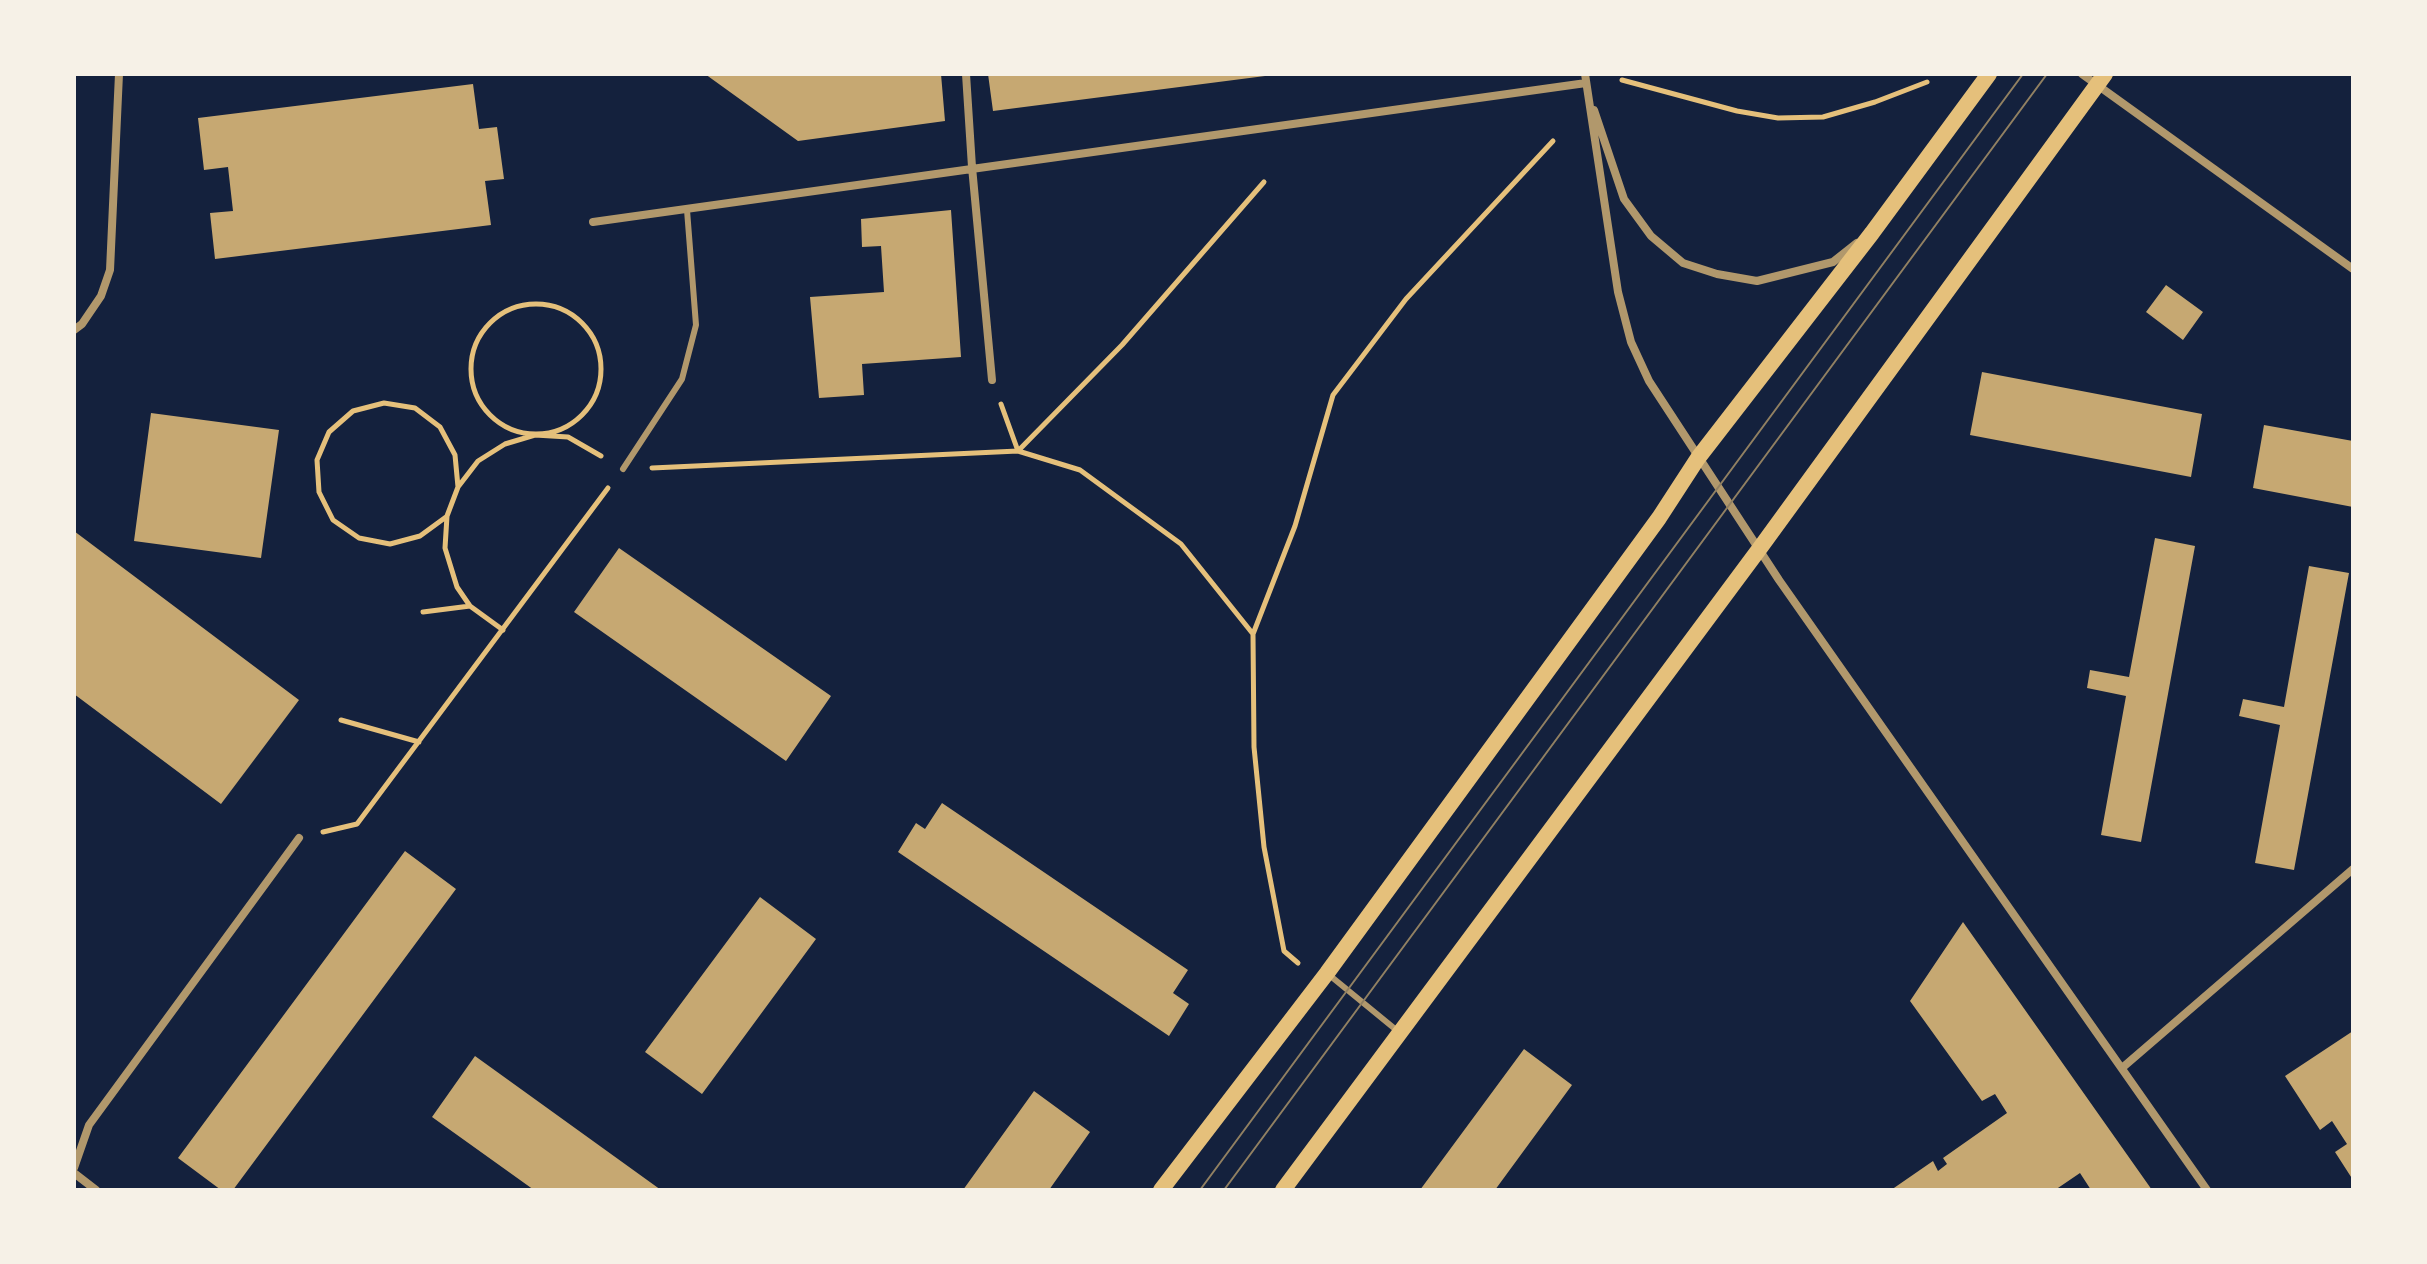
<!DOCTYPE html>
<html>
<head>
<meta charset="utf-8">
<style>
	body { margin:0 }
	#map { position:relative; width:2427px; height:1264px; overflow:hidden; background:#14213d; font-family:"PT Sans Narrow",sans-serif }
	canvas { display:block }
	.frame { position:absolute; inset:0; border:76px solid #f6f1e7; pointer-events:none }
</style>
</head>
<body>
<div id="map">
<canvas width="2427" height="1264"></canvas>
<div class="frame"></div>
</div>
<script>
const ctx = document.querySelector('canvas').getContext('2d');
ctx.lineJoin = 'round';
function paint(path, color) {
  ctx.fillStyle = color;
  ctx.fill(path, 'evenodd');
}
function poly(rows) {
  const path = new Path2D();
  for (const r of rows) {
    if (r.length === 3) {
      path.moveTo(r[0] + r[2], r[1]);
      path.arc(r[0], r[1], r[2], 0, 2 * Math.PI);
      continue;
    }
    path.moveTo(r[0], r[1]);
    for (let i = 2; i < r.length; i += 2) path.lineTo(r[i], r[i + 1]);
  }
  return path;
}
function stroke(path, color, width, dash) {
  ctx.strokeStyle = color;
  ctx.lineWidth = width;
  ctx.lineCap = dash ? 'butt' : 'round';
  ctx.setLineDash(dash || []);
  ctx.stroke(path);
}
paint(poly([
	[705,74,941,74,945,121,798,141],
	[988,74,1265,74,1265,76,993,111],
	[473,84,479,129,497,127,504,179,485,181,491,225,215,259,210,213,233,211,228,167,204,170,198,118],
	[951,210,961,357,862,364,864,395,819,398,810,297,884,292,881,246,862,247,861,219],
	[2166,285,2203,312,2183,340,2146,312],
	[1982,372,2202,414,2191,477,1970,435],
	[151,413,279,430,261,558,134,541],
	[2264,425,2353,441,2353,507,2253,488],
	[74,531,299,700,221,804,74,694],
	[2155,538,2195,546,2141,842,2101,835,2126,696,2087,688,2090,670,2129,677],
	[619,548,831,696,786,761,574,612],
	[2309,566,2349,573,2294,870,2255,863,2280,725,2239,716,2243,699,2284,707],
	[942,803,1188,970,1173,993,1189,1004,1169,1036,898,852,916,823,925,829],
	[405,851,456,889,233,1190,221,1190,178,1158],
	[760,897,816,939,702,1094,645,1052],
	[1963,922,2152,1190,2091,1190,2080,1173,2055,1190,1891,1190,1933,1161,1938,1171,1947,1164,1943,1158,2007,1113,1995,1094,1982,1101,1910,1001],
	[2353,1031,2353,1180,2335,1152,2347,1144,2332,1121,2320,1130,2285,1076],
	[1524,1049,1572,1085,1495,1190,1420,1190],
	[475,1056,661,1190,534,1190,432,1117],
	[1034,1091,1090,1132,1049,1190,963,1190]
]), '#c6a872');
stroke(poly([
	[1622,80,1737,111,1778,118,1823,117,1875,102,1927,82],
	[536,369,65],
	[1001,404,1018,451,1080,470,1181,544,1253,634],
	[652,468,1018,451,1122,345,1264,182],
	[446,517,420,536,390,544,359,538,333,520,319,492,317,460,329,432,353,411,384,403,415,408,440,427,455,455,458,487],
	[423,612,470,606],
	[503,630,470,606,457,587,445,548,447,516,458,487,478,461,505,444,535,435,568,437,601,456],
	[341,720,419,742],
	[323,832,357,824,608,488],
	[1298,963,1284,951,1264,847,1254,747,1253,634,1295,526,1333,395,1406,299,1553,141]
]), '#e5c07b', 5);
stroke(poly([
	[623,469,682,379,696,325,687,210],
	[1328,974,1400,1033]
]), '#b1986c', 6);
stroke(poly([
	[966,74,972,167,992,380],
	[1585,74,1618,292,1631,342,1649,381,1779,580,2207,1190],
	[2082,74,2353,269],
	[1594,110,1624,199,1651,236,1683,263,1717,274,1757,281,1833,262,1857,243],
	[593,222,1586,83],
	[74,330,82,324,101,296,110,270,119,74],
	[2122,1068,2353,869],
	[74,1168,89,1125,299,838],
	[74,1173,96,1190]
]), '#b1986c', 8);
stroke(poly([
	[1161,1190,1327,973,1659,518,1698,458,1872,233,1989,74],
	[1283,1190,1760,548,2105,74]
]), '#e5c07b', 16);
stroke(poly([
	[1200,1190,2023,74],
	[1224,1190,2047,74]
]), '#918062', 2);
</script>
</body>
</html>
